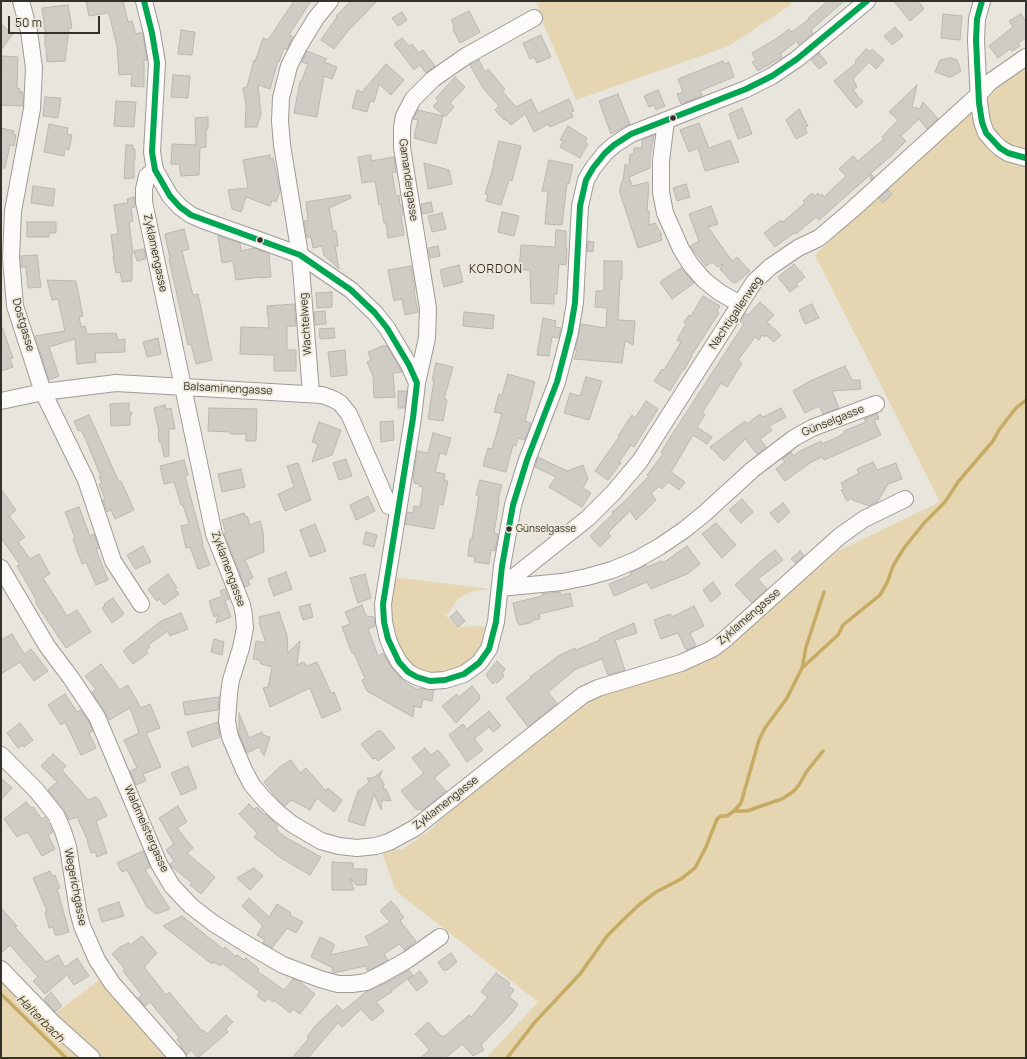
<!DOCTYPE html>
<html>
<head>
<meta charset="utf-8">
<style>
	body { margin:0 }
	#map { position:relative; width:1027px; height:1059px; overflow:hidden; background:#e8e5dd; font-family:Manrope,sans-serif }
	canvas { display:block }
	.frame { position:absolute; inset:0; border:2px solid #33312b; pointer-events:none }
	.scale { position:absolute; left:8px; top:16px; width:92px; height:18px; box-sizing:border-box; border:2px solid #33312b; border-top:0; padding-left:5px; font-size:12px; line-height:14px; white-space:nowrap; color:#33312b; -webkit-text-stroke:3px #ede7d8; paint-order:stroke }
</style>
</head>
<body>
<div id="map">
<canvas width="1027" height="1059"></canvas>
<div class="frame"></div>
<div class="scale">50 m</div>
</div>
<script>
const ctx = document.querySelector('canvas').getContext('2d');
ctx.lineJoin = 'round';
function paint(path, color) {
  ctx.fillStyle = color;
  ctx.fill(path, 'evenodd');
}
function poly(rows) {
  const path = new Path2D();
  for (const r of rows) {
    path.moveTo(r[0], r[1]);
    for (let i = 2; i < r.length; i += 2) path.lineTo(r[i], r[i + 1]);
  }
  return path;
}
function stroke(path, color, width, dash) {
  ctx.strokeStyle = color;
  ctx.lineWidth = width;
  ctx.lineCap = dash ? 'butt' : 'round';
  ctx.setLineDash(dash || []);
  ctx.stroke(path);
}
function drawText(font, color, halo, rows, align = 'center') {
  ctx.font = font + ' Manrope,sans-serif';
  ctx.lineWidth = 3.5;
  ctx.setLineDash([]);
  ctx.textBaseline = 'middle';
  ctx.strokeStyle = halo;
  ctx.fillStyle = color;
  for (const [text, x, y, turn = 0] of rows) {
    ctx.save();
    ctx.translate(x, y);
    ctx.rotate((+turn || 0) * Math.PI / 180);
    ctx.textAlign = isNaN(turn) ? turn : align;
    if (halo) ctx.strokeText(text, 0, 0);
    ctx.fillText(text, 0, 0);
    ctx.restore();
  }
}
paint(poly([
	[537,1,793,1,789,6,729,46,576,100,543,23],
	[1026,63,1026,1058,486,1058,538,1002,396,891,381,850,403,849,433,828,448,809,586,700,705,663,838,551,940,502,815,255,989,90],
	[393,577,490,589,473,591,459,598,446,616,458,627,474,626,485,627,481,646,476,653,463,665,445,673,427,673,413,666,402,655,393,634,391,617,390,596],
	[1,975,85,1058,1,1058],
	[99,980,105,983,169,1058,100,1058,73,1035,53,1015]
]), '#e5d6b1');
stroke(poly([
	[802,668,806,647,824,592],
	[734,811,747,811,767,804,782,799,794,791,799,785,807,771,823,751],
	[1,994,66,1058],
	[507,1058,535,1022,580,974,607,936,623,920,640,904,656,892,681,879,695,868,706,847,717,819,721,816,727,816,734,811,741,803,759,740,765,728,787,698,802,668,838,635,843,625,880,595,887,583,893,566,904,548,925,522,945,502,958,482,993,441,999,430,1016,408,1026,400]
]), '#c6ab65', 3.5);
const building = poly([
	[86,1,123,1,128,22,132,21,136,34,142,32,143,35,147,60,144,60,144,87,131,86,132,74,119,75,117,46,109,14,108,13,89,16,86,1],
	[294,1,311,1,289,35,293,37,287,49,284,48,279,62,278,61,270,89,258,85,261,114,257,127,245,127,246,105,243,88,247,87,254,60,255,62,263,38,268,40,294,1],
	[351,1,377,1,348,31,334,49,321,40,337,17,336,16,351,1],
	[828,1,844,1,811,30,813,33,802,42,799,45,797,41,780,54,782,57,758,71,752,62,756,60,752,53,776,39,789,29,792,32,809,19,808,18,828,1],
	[894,1,918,1,924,9,910,21,894,1],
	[68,5,72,28,69,28,65,61,47,62,46,47,45,47,45,30,42,8,68,5],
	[469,11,480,32,460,43,453,30,454,25,451,20,469,11],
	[402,12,407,20,398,26,392,18,402,12],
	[943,14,962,16,960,40,941,38,943,14],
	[1021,14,1026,22,1026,38,1018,43,1020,46,1012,51,1010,49,998,58,989,46,1013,27,1009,21,1021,14],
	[1,24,13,34,1,50,1,24],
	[895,27,903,36,892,45,884,36,895,27],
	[181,30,195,32,192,55,178,54,181,30],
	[541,35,551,57,537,63,534,57,530,59,523,43,541,35],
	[402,38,409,46,412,44,419,53,423,50,435,66,426,73,420,65,414,70,394,44,402,38],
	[866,49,870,52,872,49,884,60,876,69,869,62,853,79,857,87,853,90,863,102,856,108,834,81,856,63,855,61,866,49],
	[307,51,327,59,324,62,337,67,332,79,324,76,317,117,294,113,300,82,301,82,308,64,302,62,307,51],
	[819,53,827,63,819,69,811,60,819,53],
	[2,56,18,57,17,88,20,89,20,92,23,92,23,106,1,105,2,56],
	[951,58,957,60,961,71,953,76,949,77,935,72,940,60,951,58],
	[479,60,485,72,488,69,505,89,502,91,516,107,531,99,538,113,569,99,574,111,571,112,573,117,550,127,548,124,534,132,525,114,511,125,505,119,504,120,495,110,499,106,483,88,470,65,479,60],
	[723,61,724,64,729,62,734,77,700,91,702,96,681,104,677,94,683,92,678,79,723,61],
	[386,64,404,80,391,95,379,84,374,102,370,101,367,112,352,108,357,90,362,92,386,64],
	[173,75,190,76,188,98,171,97,173,75],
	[455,77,465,87,450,103,454,107,445,117,433,106,438,101,436,98,455,77],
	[917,85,912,107,920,109,923,102,938,119,927,129,919,119,901,136,906,141,890,157,872,172,871,174,874,177,871,180,870,175,819,220,816,217,796,234,795,232,775,247,764,233,781,220,783,222,805,203,803,201,812,193,814,196,818,193,820,196,822,194,824,197,846,176,839,169,853,156,858,161,884,139,882,137,898,120,889,112,917,85],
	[658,90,665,106,656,110,654,105,649,107,644,96,658,90],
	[618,94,630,124,611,134,599,101,618,94],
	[45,97,61,98,58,118,43,116,45,97],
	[116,101,136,102,134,127,114,126,116,101],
	[742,108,752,134,738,139,729,114,742,108],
	[799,109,808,126,805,127,807,133,796,139,786,120,799,109],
	[418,110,443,116,436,144,414,138,418,120,413,119,418,110],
	[208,117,208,129,206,129,206,147,200,148,199,175,181,176,179,164,171,164,172,144,196,145,195,118,208,117],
	[699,123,709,148,730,140,739,162,705,171,698,148,689,152,680,130,699,123],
	[49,124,68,128,67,134,72,135,69,150,65,149,64,156,44,152,49,124],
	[568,126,587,138,585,142,588,144,580,158,560,147,563,141,560,140,568,126],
	[1,128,14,131,13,134,16,135,14,146,10,145,5,168,1,168,1,128],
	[654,135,650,156,650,168,629,177,632,186,648,182,648,185,649,185,647,211,649,211,649,225,655,223,662,235,660,235,662,240,638,248,620,193,620,189,622,181,623,181,625,164,629,166,630,154,634,154,634,148,642,148,642,140,654,135],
	[499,141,521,146,512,181,509,180,501,205,486,201,488,195,485,194,494,165,493,165,499,141],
	[126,145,133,145,133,149,135,149,135,160,134,160,134,178,124,179,126,145],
	[270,155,270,159,273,158,280,191,276,202,272,200,270,206,246,197,241,212,232,209,228,190,248,188,243,160,270,155],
	[371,155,371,161,394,157,396,172,392,173,396,196,399,195,400,205,402,205,403,215,401,216,404,235,388,238,386,223,384,223,381,204,379,205,375,181,362,183,358,157,371,155],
	[549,160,573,165,569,184,567,183,562,225,545,224,548,191,542,191,549,160],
	[424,163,449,170,452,184,428,189,424,163],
	[686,184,690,197,677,201,673,188,686,184],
	[33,186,55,189,53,206,31,203,33,186],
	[888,190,892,194,883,203,879,198,888,190],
	[350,195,351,198,329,208,333,231,336,231,338,246,335,246,339,269,324,255,322,246,313,248,311,237,307,237,304,221,308,220,306,202,350,195],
	[134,197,135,207,131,208,133,221,129,222,133,253,132,253,132,281,122,282,120,272,116,273,113,257,114,257,111,235,118,234,114,205,128,203,127,199,134,197],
	[431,202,433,212,422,214,421,204,431,202],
	[711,206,718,224,708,227,732,261,737,257,750,271,736,283,732,282,720,269,723,264,718,267,712,262,706,266,690,246,699,241,689,214,711,206],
	[502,212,519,216,514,236,498,232,502,212],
	[442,213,446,229,432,232,428,216,442,213],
	[27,222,56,222,56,233,49,233,49,237,27,237,27,222],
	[184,229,189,249,182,251,193,295,198,294,212,360,196,364,191,344,188,345,169,259,170,259,165,234,184,229],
	[556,230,566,231,566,248,567,248,566,265,559,264,557,294,554,294,554,304,531,303,530,270,519,270,521,245,555,247,556,230],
	[218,236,240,243,241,251,254,248,269,254,271,277,260,278,260,277,236,280,233,261,222,263,218,236],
	[588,241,594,242,593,252,587,251,588,241],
	[438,246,440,256,430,258,428,248,438,246],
	[144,249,146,259,137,261,134,251,144,249],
	[37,255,41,287,28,288,26,267,21,267,21,256,37,255],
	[604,261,622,261,622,279,620,279,618,320,635,321,633,345,625,341,622,363,574,359,577,350,575,350,581,324,606,328,607,308,595,307,596,291,604,291,604,261],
	[794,264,805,277,796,284,798,286,790,292,778,277,794,264],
	[459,265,463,282,444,287,440,270,459,265],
	[411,266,415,291,414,291,418,312,405,315,402,299,394,301,388,270,411,266],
	[681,268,694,283,672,299,660,282,681,268],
	[47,280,76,281,83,316,79,317,81,327,85,326,87,334,116,333,118,340,125,339,125,352,95,353,96,362,77,364,75,339,49,347,59,376,49,380,35,336,65,331,58,299,52,300,47,280],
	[332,292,332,307,317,308,316,293,332,292],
	[703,296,720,306,717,311,719,313,691,356,692,356,684,370,683,369,670,391,654,381,662,369,664,370,681,342,677,340,686,324,684,322,689,315,691,316,703,296],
	[760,302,774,315,767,322,781,335,774,342,766,335,765,337,762,335,759,340,755,337,738,360,742,363,727,387,721,383,702,413,705,415,697,427,712,437,707,444,693,435,671,472,685,482,679,490,668,482,662,489,660,486,651,493,656,500,636,520,630,511,608,533,611,536,600,547,590,536,613,514,612,512,621,505,649,476,647,475,663,454,661,452,671,436,744,324,740,321,746,313,748,315,760,302],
	[294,304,296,326,287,326,287,350,296,350,296,371,274,371,274,355,240,354,241,327,269,328,267,306,294,304],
	[812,304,819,318,805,324,799,310,812,304],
	[325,311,326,324,315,325,314,312,325,311],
	[464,312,494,315,493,329,463,326,464,312],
	[543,318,556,321,555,327,561,328,559,338,552,337,549,356,537,355,543,318],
	[1,327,2,327,13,358,10,359,13,367,1,371,1,327],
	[334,328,335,338,320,339,319,329,334,328],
	[158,338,161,354,147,357,143,342,158,338],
	[382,346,387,346,402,372,393,373,395,397,374,398,373,376,367,362,371,360,368,352,382,346],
	[345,350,347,375,331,377,328,352,345,350],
	[436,363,453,367,444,399,447,400,443,421,428,419,434,380,432,380,436,363],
	[845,366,852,380,860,380,861,389,832,391,839,408,823,414,819,406,805,413,793,391,810,381,845,366],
	[508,374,535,382,525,421,531,423,525,440,518,438,516,446,513,445,506,472,483,466,488,448,492,449,502,414,494,412,499,394,502,395,508,374],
	[586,377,602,381,589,420,564,413,570,393,580,396,586,377],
	[398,391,407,391,405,408,398,408,398,391],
	[646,401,658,409,634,447,631,445,619,462,621,463,608,480,595,471,619,437,618,436,632,415,635,418,646,401],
	[129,403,129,411,132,413,130,417,130,425,111,426,110,404,129,403],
	[165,405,166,409,171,408,175,429,169,429,169,456,164,457,161,442,159,442,158,432,159,432,154,408,165,405],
	[209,408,257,409,256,441,246,441,246,434,230,434,230,432,208,431,209,408],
	[781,408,786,417,769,426,772,430,760,439,766,447,757,454,745,439,724,461,710,447,745,421,747,424,760,414,763,417,781,408],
	[877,414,879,419,874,420,881,435,824,460,822,457,810,463,785,481,776,469,785,462,782,459,791,452,793,456,800,451,821,441,822,444,840,436,844,433,844,431,866,422,864,419,877,414],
	[89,415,119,482,121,481,134,510,115,519,111,510,107,512,103,500,105,499,99,484,102,483,99,477,101,477,86,440,81,430,78,431,74,421,89,415],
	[393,421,394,440,381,442,380,422,393,421],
	[319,422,341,430,332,455,312,462,318,444,312,442,319,422],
	[433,433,451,438,446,455,440,453,435,472,445,474,444,481,448,481,443,505,439,504,434,529,405,524,407,512,413,513,414,506,420,507,423,487,419,486,419,484,414,483,414,480,413,480,417,451,428,453,433,433],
	[538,457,567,471,583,465,588,479,583,488,591,493,582,507,549,487,556,477,535,467,538,457],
	[346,459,352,476,339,480,333,463,346,459],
	[184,460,188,475,185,476,203,543,202,544,210,565,198,569,190,547,186,548,181,526,189,524,183,505,181,505,174,482,164,484,160,466,184,460],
	[873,462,877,470,896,463,902,479,888,484,878,501,869,506,853,500,852,498,847,501,841,490,844,489,841,483,859,473,857,469,873,462],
	[298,463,311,500,285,511,278,494,294,487,287,466,298,463],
	[241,469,245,487,222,492,218,474,241,469],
	[480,480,502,485,498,500,499,501,494,533,498,534,495,551,491,550,489,564,474,562,475,557,468,556,470,539,472,539,479,496,476,495,480,480],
	[1,489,16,510,9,516,25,537,18,542,30,559,39,554,50,574,43,578,67,616,77,610,91,632,66,648,35,602,37,601,17,566,20,565,1,538,1,489],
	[368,496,375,511,356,520,350,505,368,496],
	[742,499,753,512,741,523,729,510,742,499],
	[783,503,790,512,778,523,770,513,783,503],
	[79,507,90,536,94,534,99,548,96,549,108,580,96,585,86,562,82,564,73,539,75,538,65,512,79,507],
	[244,513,245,516,247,516,250,525,260,521,263,531,264,552,245,560,253,578,248,580,250,585,245,587,224,533,226,533,222,520,244,513],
	[716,523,736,545,722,558,702,534,716,523],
	[315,524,326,551,310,557,300,530,315,524],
	[366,532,377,535,374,547,363,544,366,532],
	[143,546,151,562,135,569,127,555,143,546],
	[687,546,700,564,687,574,651,589,647,582,614,596,609,584,631,575,630,573,646,565,647,567,662,561,663,563,687,546],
	[775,550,783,560,758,579,767,589,752,603,735,585,761,561,775,550],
	[800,551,804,555,796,563,791,559,800,551],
	[286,572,292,589,274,596,268,579,286,572],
	[168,574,177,588,175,589,179,594,164,605,159,599,157,601,155,599,148,589,168,574],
	[365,574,371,598,358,603,350,578,365,574],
	[713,582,721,594,711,602,703,590,713,582],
	[225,589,229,599,225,601,231,617,216,623,218,615,214,617,209,601,222,596,220,591,225,589],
	[560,592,561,595,570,593,573,606,539,614,540,619,534,620,530,623,520,625,517,622,513,603,542,596,542,594,560,592],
	[113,598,124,614,112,623,102,608,105,606,104,604,113,598],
	[310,604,313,617,303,620,299,607,310,604],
	[362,605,366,616,374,617,375,626,368,629,378,656,383,653,392,668,406,683,418,690,420,688,434,690,432,701,423,699,421,708,414,706,413,717,367,691,362,680,365,679,354,653,352,653,342,627,350,624,345,612,362,605],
	[694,606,704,626,690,633,696,646,686,650,678,633,661,639,654,620,670,614,672,617,694,606],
	[457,611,465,621,458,627,450,617,457,611],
	[279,612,287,635,288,653,300,641,297,665,304,662,307,666,317,662,331,693,334,692,341,710,339,711,322,718,310,688,270,707,263,688,268,687,272,667,261,664,259,660,253,659,256,641,266,643,259,623,260,622,259,617,279,612],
	[181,613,188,629,170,636,168,631,148,645,150,647,146,650,148,653,133,664,123,651,161,621,181,613],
	[634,623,637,633,615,640,625,670,608,675,602,659,576,669,548,692,557,703,528,727,506,698,531,678,530,677,560,655,575,648,576,650,600,640,600,638,634,623],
	[12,634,24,654,31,649,48,671,34,681,20,662,1,674,1,640,12,634],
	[214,639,224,642,222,655,211,652,214,639],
	[497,661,505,669,502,673,504,676,497,683,495,681,493,684,486,675,497,661],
	[101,664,120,690,128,685,141,708,150,704,160,728,146,733,161,767,143,774,146,781,136,785,130,771,137,768,124,740,139,733,130,708,109,720,105,712,92,692,96,689,85,676,101,664],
	[472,686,480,696,479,698,480,699,456,723,442,706,457,694,459,697,472,686],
	[65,694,77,712,81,710,89,722,93,731,89,733,96,748,81,755,65,722,61,725,48,705,65,694],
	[219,697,218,710,185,715,183,702,219,697],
	[489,711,501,726,493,732,489,727,474,739,483,750,467,762,449,735,463,724,467,729,489,711],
	[239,713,249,738,262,732,263,735,270,737,264,756,259,747,247,753,239,734,239,713],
	[218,722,220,737,192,747,187,732,218,722],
	[20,723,33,740,24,747,23,745,18,748,7,733,20,723],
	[378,731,381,731,395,748,378,761,375,758,373,759,361,744,378,731],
	[425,748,431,755,438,750,450,765,434,778,446,791,423,810,416,809,401,791,424,773,412,758,425,748],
	[53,754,66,766,62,770,88,800,96,797,99,800,107,816,96,821,107,853,97,857,95,852,91,853,87,841,88,841,77,817,69,820,64,809,48,790,57,782,41,766,53,754],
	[291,760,300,773,306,768,326,791,328,788,342,800,334,812,317,798,310,810,291,800,285,806,278,800,264,782,281,766,291,760],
	[188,766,197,788,181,795,171,773,188,766],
	[382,771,379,779,381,779,384,784,383,789,386,789,391,801,382,800,381,810,374,794,364,826,348,821,358,791,369,782,367,778,373,778,382,771],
	[1,778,12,788,1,800,1,778],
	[26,802,31,808,33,807,42,819,45,817,53,832,48,835,55,849,42,856,28,832,25,834,24,833,17,837,4,819,26,802],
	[249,804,254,809,257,807,265,815,266,814,278,826,276,829,285,837,321,857,310,875,281,858,254,837,257,833,239,814,249,804],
	[178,806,187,822,177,828,193,848,187,853,215,877,201,894,190,885,192,883,171,866,170,864,174,861,166,850,174,844,159,818,178,806],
	[143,851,150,867,145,870,170,909,156,914,147,907,127,870,122,872,117,863,143,851],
	[332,862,353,863,353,869,367,869,366,885,356,885,350,878,354,890,332,890,332,862],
	[254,868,263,876,250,890,237,878,254,868],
	[50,871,52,876,55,875,60,888,57,889,58,892,69,932,59,935,55,935,53,927,49,928,45,912,47,911,33,878,50,871],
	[249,898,269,917,277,904,291,913,290,915,303,922,296,933,287,928,272,948,263,943,265,940,257,935,263,926,242,906,249,898],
	[391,901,400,911,399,912,404,917,400,921,416,941,405,950,399,944,384,954,388,960,368,971,365,966,334,973,332,973,333,968,311,957,320,937,334,944,334,947,330,955,370,946,365,937,390,922,380,911,391,901],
	[119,902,124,916,102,922,98,909,119,902],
	[1,908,17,926,15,927,46,962,58,955,65,967,77,958,89,976,74,985,67,975,45,994,33,981,38,977,10,945,1,953,1,908],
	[182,916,223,949,225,947,236,957,237,955,244,960,246,958,259,969,257,971,284,990,293,979,299,981,315,994,300,1014,293,1009,290,1013,274,1000,273,1002,268,998,265,1002,257,996,260,992,222,963,220,966,214,962,212,964,163,926,182,916],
	[142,936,157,953,144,967,166,995,169,992,202,1031,203,1030,207,1034,226,1015,233,1022,226,1029,228,1032,198,1058,191,1050,187,1055,180,1045,181,1044,177,1040,179,1037,150,1002,145,1006,138,998,142,995,123,971,125,969,112,954,120,947,129,943,130,945,142,936],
	[451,953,457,962,447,970,443,970,438,962,451,953],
	[409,970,413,975,391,991,392,992,376,1002,384,1011,372,1021,361,1009,342,1027,338,1023,308,1058,292,1058,309,1038,307,1037,315,1026,337,1005,343,1011,366,992,388,982,409,970],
	[420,971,428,982,417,991,408,980,420,971],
	[496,973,510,983,508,986,514,990,509,997,518,1004,512,1013,481,1045,484,1050,473,1056,462,1044,446,1058,420,1058,429,1051,428,1050,429,1049,415,1034,428,1022,442,1037,445,1035,445,1036,469,1015,471,1017,488,997,481,992,496,973],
	[51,992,62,1006,55,1012,44,999,51,992]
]);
paint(building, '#cfccc6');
stroke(building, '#b9b7b0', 1);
const minor = poly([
	[21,1,29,31,34,68,32,109,13,211,11,258,15,306,43,392,86,480,113,561,141,604],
	[144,1,152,33,157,63,152,152,155,170,170,196,180,207,191,215,205,221,259,240,300,255,351,290,375,313,387,328,409,365,417,383,413,418,383,604,384,622,388,639,392,649,399,662,408,672,417,677,430,681,445,680,464,674,479,663,489,649,496,622,502,566,513,505,527,460,557,382,570,332,575,303,580,206,586,180,593,168,605,153,614,145,631,134,746,89,772,76,797,59,867,1],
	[982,1,977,19,976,40,979,103,982,122,986,133,993,141,1000,148,1008,153,1026,158],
	[666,120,661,161,661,192,665,213,681,249,691,265,704,280,719,292,740,304],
	[155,170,147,176,144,189,144,202,214,534,242,605,244,616,245,628,241,648,231,680,229,693,227,721,230,737,244,770,252,785,264,799,277,812,292,824,321,841,339,846,357,848,376,846,389,842,415,828,583,695,598,688,681,663,712,649,723,641,840,536,864,519,905,499],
	[417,383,427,338,428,308,402,148,402,127,404,116,413,99,433,79,466,56,534,18],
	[311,393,300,255,282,145,280,121,281,98,289,66,299,46,316,18,330,1],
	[1,401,43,392,116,383,322,395,333,399,340,403,349,414,389,506],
	[1,568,47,646,71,678,97,717,159,864,172,886,191,906,213,923,248,945,283,965,320,979,338,984,352,984,366,982,384,973,407,960,440,937],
	[500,588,588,518,613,493,640,461,754,282,770,267,798,248,819,238,852,210,978,95,990,82,1026,57],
	[500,588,562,582,587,577,612,570,636,560,659,547,684,530,705,513,752,470,794,438,812,428,876,404],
	[1,755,36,790,56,815,63,831,68,847,78,911,82,926,97,960,112,983,178,1058],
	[1,969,53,1023,92,1058]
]);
stroke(minor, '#9e9b96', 18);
stroke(minor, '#fcfbfa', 16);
stroke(poly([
	[144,1,152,33,157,63,152,152,155,170,170,196,180,207,191,215,300,255,351,290,375,313,387,328,409,365,417,383,413,418,383,604,384,622,388,639,399,662,408,672,417,677,430,681,445,680,464,674,479,663,489,649,496,622,502,566,513,505,527,460,557,382,570,332,575,303,580,206,586,180,593,168,605,153,614,145,631,134,746,89,772,76,797,59,867,1],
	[982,1,977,19,976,40,979,103,982,122,986,133,1000,148,1008,153,1026,158]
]), '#00a651', 6);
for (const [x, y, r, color] of [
	[673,118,3.5,"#33312b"],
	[260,240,3.5,"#33312b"],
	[509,529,3.5,"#33312b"]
]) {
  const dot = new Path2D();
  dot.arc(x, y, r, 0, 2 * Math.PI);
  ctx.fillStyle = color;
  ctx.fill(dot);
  stroke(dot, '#ede7d8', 1.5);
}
drawText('10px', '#33312b', '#ede7d8', [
	["Günselgasse",516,529]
], 'left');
drawText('11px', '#33312b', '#ede7d8', [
	["Gamandergasse",408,180,82],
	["Zyklamengasse",155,253,78],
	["Nachtigallenweg",736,313,-56],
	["Wachtelweg",306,324,-94],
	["Dostgasse",23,325,74],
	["Balsaminengasse",228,389,3],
	["Günselgasse",833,421,-22],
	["Zyklamengasse",228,569,70],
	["Zyklamengasse",749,617,-41],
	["Zyklamengasse",446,803,-38],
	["Waldmeistergasse",146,829,66],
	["Wegerichgasse",75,887,79]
]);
ctx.letterSpacing = '1px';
drawText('12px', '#33312b', '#ede7d8', [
	["KORDON",496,270]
]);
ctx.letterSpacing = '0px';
drawText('italic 12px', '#4c3c15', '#ede7d8', [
	["Halterbach",40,1019,45]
]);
</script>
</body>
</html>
